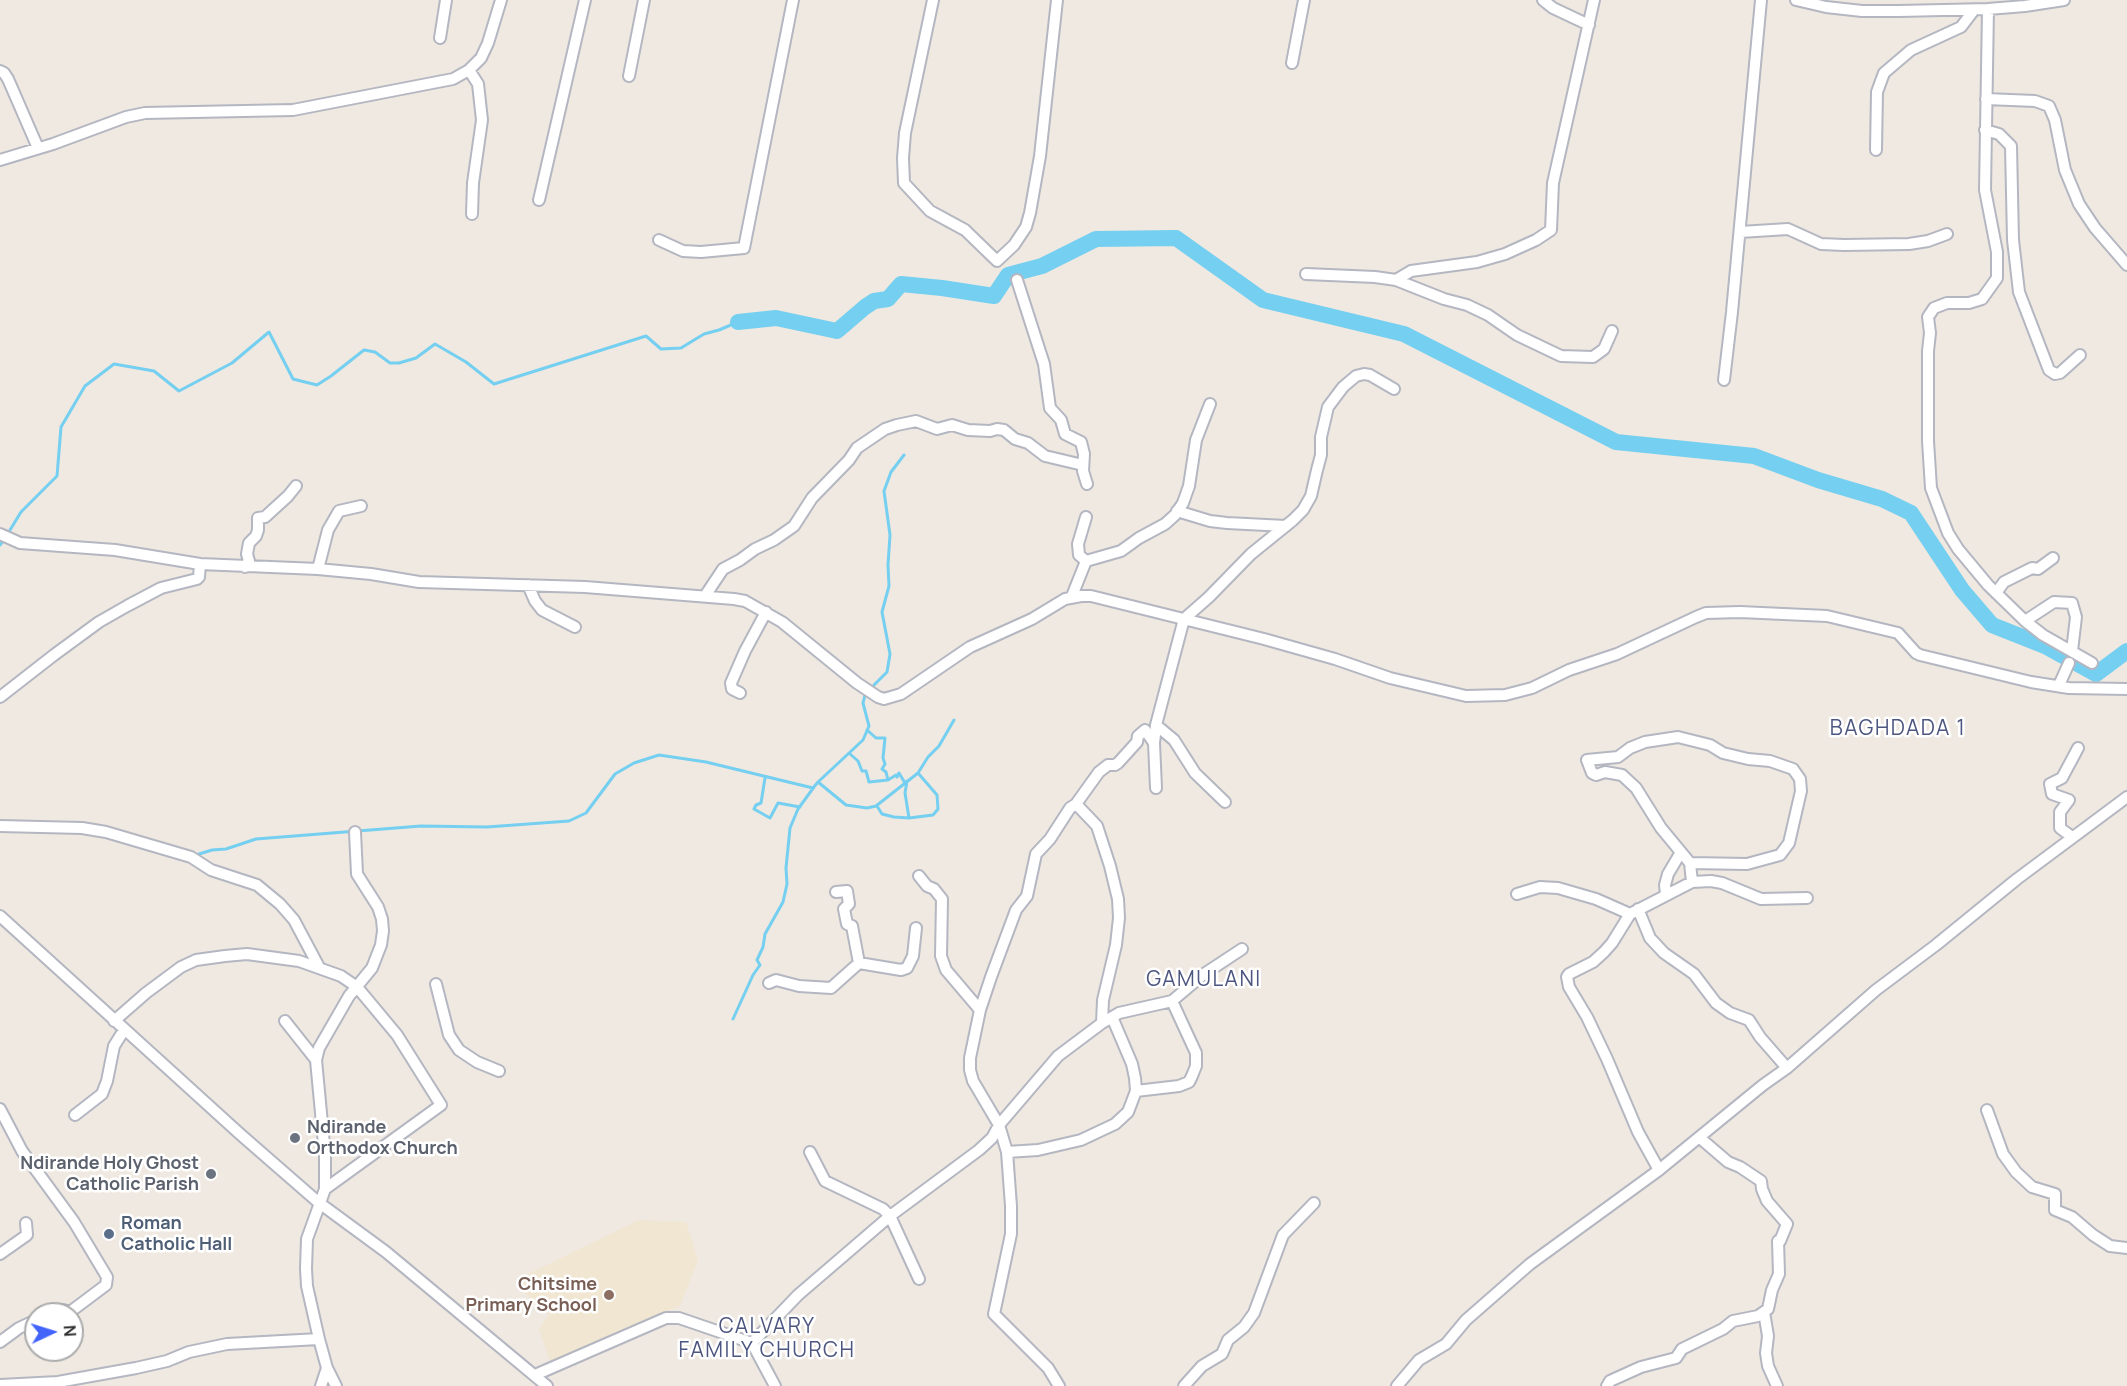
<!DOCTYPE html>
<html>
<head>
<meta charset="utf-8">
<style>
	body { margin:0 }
	#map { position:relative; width:2127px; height:1386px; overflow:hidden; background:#efe9e1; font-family:Manrope,sans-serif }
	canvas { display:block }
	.north { position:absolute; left:24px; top:1302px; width:60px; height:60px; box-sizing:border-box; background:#fff; border:2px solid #ababab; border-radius:50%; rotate:86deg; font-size:16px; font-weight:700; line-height:24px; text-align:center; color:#2e2e2e }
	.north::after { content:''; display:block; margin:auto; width:21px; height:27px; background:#4264fb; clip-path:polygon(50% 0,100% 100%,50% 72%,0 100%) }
</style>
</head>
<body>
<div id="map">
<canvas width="2127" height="1386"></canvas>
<div class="north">N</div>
</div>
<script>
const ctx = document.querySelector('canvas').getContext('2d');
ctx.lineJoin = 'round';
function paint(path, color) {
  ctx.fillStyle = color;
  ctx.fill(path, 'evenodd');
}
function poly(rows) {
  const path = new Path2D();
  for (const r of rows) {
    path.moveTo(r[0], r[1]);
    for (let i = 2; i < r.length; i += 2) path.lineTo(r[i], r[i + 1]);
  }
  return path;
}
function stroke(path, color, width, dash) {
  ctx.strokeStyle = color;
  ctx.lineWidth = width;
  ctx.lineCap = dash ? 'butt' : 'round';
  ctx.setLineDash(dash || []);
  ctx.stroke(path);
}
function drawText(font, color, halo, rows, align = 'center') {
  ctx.font = font + ' Manrope,sans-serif';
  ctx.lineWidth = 5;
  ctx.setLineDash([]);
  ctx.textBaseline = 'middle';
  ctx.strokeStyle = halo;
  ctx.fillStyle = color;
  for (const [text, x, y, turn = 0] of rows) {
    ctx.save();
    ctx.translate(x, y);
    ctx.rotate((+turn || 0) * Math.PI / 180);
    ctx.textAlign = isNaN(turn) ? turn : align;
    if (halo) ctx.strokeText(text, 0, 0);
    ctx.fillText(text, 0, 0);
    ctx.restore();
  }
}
paint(poly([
	[639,1220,686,1222,698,1260,680,1306,550,1361,539,1329,549,1314,520,1289,524,1276]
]), '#f0e6d1');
stroke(poly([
	[10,530,21,512,57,476,61,427,85,386,114,364,154,371,179,391,232,363,269,332,293,379,317,385,331,376,364,350,375,352,390,363,399,363,416,358,435,344,466,362,494,384,646,336,661,349,681,348,704,334,719,330,738,322],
	[0,545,4,540],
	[874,685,887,672,890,654,882,612,889,586,888,565,890,535,884,491,891,472,904,455],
	[867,730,876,738,885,738,883,758,885,764,882,769,886,772,888,780],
	[849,753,858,761,862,771,866,771,869,782,888,780,896,775,897,777,899,773,905,783],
	[765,778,761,803,756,805,754,809,770,818,778,803,800,807],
	[907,781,905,793,909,818],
	[818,782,863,740,869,726,863,703,865,695],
	[877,806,882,814,894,817,909,818,933,815,938,809,937,795,918,773],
	[196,855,212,850,226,849,256,839,421,826,487,827,569,821,586,813,615,774,634,763,659,755,706,762,813,788,818,782,846,805,867,808,876,806,918,773,928,757,939,746,954,720],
	[733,1019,753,975,760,965,757,960,763,947,765,934,783,902,787,884,786,868,790,828,798,809,814,787]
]), '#75cff0', 3);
stroke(poly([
	[738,322,776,318,837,331,865,307,874,301,888,299,901,284,942,288,994,296,1008,275,1042,266,1096,239,1176,238,1263,300,1404,334,1616,442,1754,456,1818,480,1882,499,1911,513,1962,590,1992,625,2045,646,2096,674,2127,651]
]), '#75cff0', 16);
const street = poly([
	[933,0,905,133,903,158,904,183,930,211,965,230,997,261,1014,245,1026,227,1030,213,1040,156,1057,0],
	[1543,0,1553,8,1589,25],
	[1796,0,1826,7,1862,11,1899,11,1988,9,2025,6,2064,0],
	[1988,9,1985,190,1997,252,1997,278,1982,299,1969,303,1947,303,1934,308,1928,317,1930,333,1928,351,1928,441,1931,488,1948,533,1958,549,1988,585,2025,621,2043,635,2092,663],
	[440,38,446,0],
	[1292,63,1304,0],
	[469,70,478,84,482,120,473,183,472,214],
	[0,71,4,73,8,79,38,148],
	[629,76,644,0],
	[1986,99,2035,101,2049,106,2055,120,2065,170,2079,204,2095,228,2127,265],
	[1985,130,1999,134,2011,146,2013,240,2019,292,2049,370,2055,374,2060,373,2080,355],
	[1876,150,1877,92,1884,73,1911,50,1961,27,1974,10],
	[0,160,53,144,126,117,145,113,293,110,453,79,469,70,481,58,488,43,501,0],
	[539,200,585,0],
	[1740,232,1788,229,1821,244,1844,245,1909,244,1928,241,1947,234],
	[659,240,683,251,701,252,744,248,793,0],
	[1306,274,1375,277,1396,280,1444,299,1467,305,1488,315,1517,335,1561,356,1593,357,1604,349,1612,331],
	[1017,280,1044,364,1050,408,1061,420,1065,434,1081,442,1084,454,1083,471,1087,484],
	[1396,280,1411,271,1477,262,1505,254,1536,240,1551,230,1553,183,1594,0],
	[1724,380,1732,312,1761,0],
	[1177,511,1210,521,1227,523,1286,526],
	[0,534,20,543,115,550,200,564,318,569,371,574,419,582,585,587,734,599,745,601,782,622,857,683,878,697,884,699,901,694,970,647,1032,619,1065,599,1081,596,1091,596,1264,639,1335,659,1390,678,1466,696,1505,695,1532,688,1569,670,1617,654,1696,617,1706,613,1740,612,1827,616,1898,633,1916,653,1920,655,2031,682,2069,688,2127,689],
	[1086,561,1121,551,1139,538,1165,524,1175,515,1183,503,1189,486,1196,440,1210,404],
	[1086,561,1079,555,1078,544,1086,517],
	[245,567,249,561,247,554,249,543,256,536,258,530,258,518,265,517,288,496,296,486],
	[318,569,328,530,339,511,361,506],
	[528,585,535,601,542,610,575,627],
	[1996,593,2004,582,2032,568,2038,569,2053,558],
	[705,596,723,569,740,560,755,549,774,540,794,526,812,498,849,460,857,448,885,429,897,425,916,421,937,429,952,425,968,430,990,431,997,429,1004,430,1015,439,1028,443,1045,456,1083,465],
	[1072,596,1086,561],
	[2025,621,2054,602,2072,603,2076,617,2072,651],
	[2061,687,2060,683,2069,663],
	[740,693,732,689,731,683,745,651,766,612],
	[0,697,54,655,99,622,127,606,161,588,197,579,199,577,200,564],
	[1156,725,1174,740,1195,773,1225,802],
	[1156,788,1154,743,1156,725,1184,619,1209,597,1251,554,1293,520,1303,510,1311,496,1317,470,1321,455,1321,437,1328,407,1343,387,1356,376,1364,374,1370,375,1394,389],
	[1076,804,1097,826,1110,866,1118,899,1119,918,1116,945,1103,1000,1102,1023],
	[0,826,82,828,106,832,191,857,211,870,257,885,280,904,294,920,319,967],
	[2072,837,2060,828,2060,812,2069,800,2052,794,2050,784,2062,778,2078,748],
	[1690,863,1747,864,1780,855,1789,843,1801,791,1800,779,1793,769,1770,761,1748,759,1723,753,1710,745,1678,737,1645,742,1630,748,1618,757,1587,760,1592,773,1596,775,1605,772,1622,775,1636,788,1661,828,1690,863,1692,882],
	[919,876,927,886,934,889,942,899,941,956,946,970,980,1010],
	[836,892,847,891,849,904,844,909,847,924,852,926,859,963],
	[1517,894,1540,887,1558,888,1596,899,1630,914],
	[1666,894,1665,885,1668,874,1681,852],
	[1638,909,1650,938,1664,953,1694,974,1716,1003,1730,1013,1749,1020,1760,1037,1787,1068],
	[0,916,240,1134,318,1202,386,1252,547,1386],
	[769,983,776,980,799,986,831,988,859,963,901,970,907,968,913,956,916,928],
	[436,984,449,1035,459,1050,477,1062,499,1071],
	[114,1021,146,993,181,967,196,960,225,956,247,954,299,961,341,976,357,987,397,1035,441,1105,325,1189],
	[285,1021,316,1060],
	[1136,1091,1179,1086,1189,1082,1192,1076,1196,1066,1196,1053,1172,1001],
	[0,1109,22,1151,74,1222,107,1277,106,1285,70,1312,63,1310,51,1314],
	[1987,1110,2003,1154,2016,1172,2032,1187,2055,1194,2055,1210,2072,1217,2093,1235,2110,1246,2127,1248],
	[75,1115,102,1094,107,1081,114,1046,124,1030],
	[810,1152,825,1181,883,1209,890,1216,919,1279],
	[1007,1152,1038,1150,1081,1140,1115,1124,1128,1112,1136,1091,1135,1078,1132,1064,1112,1017],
	[1659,1170,1638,1132,1607,1059,1587,1017,1569,987,1567,977,1569,974,1593,962,1604,952,1612,943,1630,914,1692,882,1711,881,1722,883,1761,899,1807,898],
	[0,1254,27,1235,26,1223],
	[1764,1312,1768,1336,1766,1353,1768,1366,1777,1386],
	[0,1342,19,1328,36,1320],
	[752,1343,775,1386],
	[535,1375,666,1318,679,1318,752,1343,798,1295,890,1216,979,1150,992,1138,999,1125,1058,1056,1102,1023,1119,1013,1172,1001,1204,974,1242,949],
	[0,1385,58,1382,136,1368,167,1361,189,1352,227,1344,319,1339],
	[321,1386,327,1368],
	[336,1386,327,1368,319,1339,307,1286,306,1269,307,1239,325,1189,325,1155,316,1060,319,1048,349,996,372,968,381,945,383,931,382,919,378,907,357,874,355,832],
	[1059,1386,1048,1368,994,1314,1011,1234,1011,1206,1007,1152,999,1125,973,1081,970,1070,970,1058,980,1010,991,977,1016,910,1027,896,1036,854,1050,839,1070,808,1076,804,1099,772,1108,765,1115,765,1118,763,1137,742,1138,736,1145,730,1154,743],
	[1184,1386,1202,1366,1222,1354,1228,1340,1244,1327,1254,1313,1283,1235,1314,1203],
	[1397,1386,1419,1360,1446,1344,1466,1320,1530,1264,1659,1170,1763,1085,1787,1068,1876,990,1936,945,2017,879,2127,797],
	[1607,1386,1610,1381,1641,1367,1676,1358,1682,1349,1723,1329,1733,1321,1758,1316,1768,1309,1772,1290,1779,1274,1778,1241,1780,1241,1787,1224,1767,1201,1762,1189,1761,1181,1740,1167,1728,1162,1700,1138]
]);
stroke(street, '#b4b7c1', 14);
stroke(street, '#fff', 10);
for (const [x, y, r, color] of [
	[295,1138,6,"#6b7280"],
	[211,1174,6,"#6b7280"],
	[109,1234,6,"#5c6f8a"],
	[609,1295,6,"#8d6e63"]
]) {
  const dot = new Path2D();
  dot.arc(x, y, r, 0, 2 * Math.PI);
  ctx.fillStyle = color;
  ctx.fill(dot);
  stroke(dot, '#fff', 2);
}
drawText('bold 18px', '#5b616d', '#fff', [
	["Ndirande",307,1128],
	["Orthodox Church",307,1149],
	["Ndirande Holy Ghost",199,1164,"right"],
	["Catholic Parish",199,1185,"right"]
], 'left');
drawText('bold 18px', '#4e5e75', '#fff', [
	["Roman",121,1224],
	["Catholic Hall",121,1245]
], 'left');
drawText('bold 18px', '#785e54', '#fff', [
	["Chitsime",597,1285],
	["Primary School",597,1306]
], 'right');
ctx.letterSpacing = '1.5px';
drawText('21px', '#4d5680', '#fff', [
	["BAGHDADA 1",1898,729],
	["GAMULANI",1204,980],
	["CALVARY",767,1327],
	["FAMILY CHURCH",767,1351]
]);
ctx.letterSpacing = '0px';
</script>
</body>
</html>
